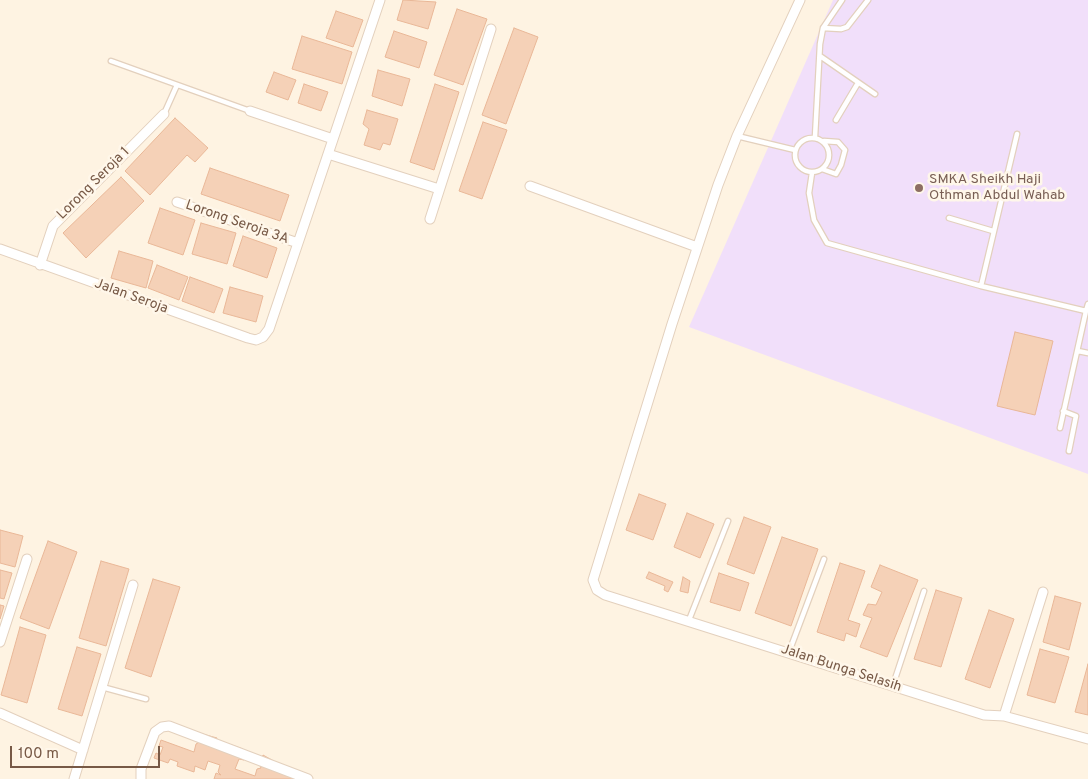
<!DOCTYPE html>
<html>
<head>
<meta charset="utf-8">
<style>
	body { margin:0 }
	#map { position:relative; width:1088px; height:779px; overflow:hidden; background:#fef3e2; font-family:Overpass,sans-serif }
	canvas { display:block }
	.scale { position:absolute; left:10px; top:746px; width:150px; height:22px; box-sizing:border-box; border:2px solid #775946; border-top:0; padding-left:6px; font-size:15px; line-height:18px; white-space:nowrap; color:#775946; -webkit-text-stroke:4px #fff7ea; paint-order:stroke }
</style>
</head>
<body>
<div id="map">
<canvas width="1088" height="779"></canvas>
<div class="scale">100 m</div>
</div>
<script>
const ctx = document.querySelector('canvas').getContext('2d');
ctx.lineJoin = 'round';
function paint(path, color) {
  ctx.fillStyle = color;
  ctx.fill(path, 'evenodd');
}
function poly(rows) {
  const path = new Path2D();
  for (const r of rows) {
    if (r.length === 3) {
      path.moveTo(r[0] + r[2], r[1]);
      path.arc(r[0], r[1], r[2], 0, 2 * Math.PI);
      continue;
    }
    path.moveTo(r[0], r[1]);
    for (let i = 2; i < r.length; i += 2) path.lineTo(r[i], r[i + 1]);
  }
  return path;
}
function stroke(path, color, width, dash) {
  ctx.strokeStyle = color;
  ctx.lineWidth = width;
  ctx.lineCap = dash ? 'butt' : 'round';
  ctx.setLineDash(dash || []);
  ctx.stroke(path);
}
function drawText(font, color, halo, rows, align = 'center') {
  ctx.font = font + ' Overpass,sans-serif';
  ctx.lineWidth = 5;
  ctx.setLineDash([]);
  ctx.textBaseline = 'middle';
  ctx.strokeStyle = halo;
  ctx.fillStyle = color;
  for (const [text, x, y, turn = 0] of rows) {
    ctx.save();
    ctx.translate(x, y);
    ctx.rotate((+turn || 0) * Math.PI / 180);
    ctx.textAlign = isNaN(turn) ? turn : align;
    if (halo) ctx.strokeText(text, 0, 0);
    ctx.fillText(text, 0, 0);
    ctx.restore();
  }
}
paint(poly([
	[833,0,1088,0,1088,474,689,327]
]), '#f1dffa');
const building = poly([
	[403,0,436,2,428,29,397,20,403,0],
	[457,9,487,19,463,85,434,75,457,9],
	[336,11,363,20,353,47,326,38,336,11],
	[514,28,538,37,506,124,482,115,514,28],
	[394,31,427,42,419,68,385,57,394,31],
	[302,36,352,52,342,84,292,69,302,36],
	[378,70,410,79,402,106,372,96,378,70],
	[274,72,296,80,288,100,266,92,274,72],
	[304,84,328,92,321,111,298,103,304,84],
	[435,84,459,92,434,170,410,162,435,84],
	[367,110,398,119,390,145,383,143,380,150,364,145,369,129,363,124,367,110],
	[175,118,208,148,195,162,187,155,150,195,125,171,175,118],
	[483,122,507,130,482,199,459,191,483,122],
	[210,168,289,195,280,221,201,194,210,168],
	[121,177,144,201,86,258,63,233,121,177],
	[160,208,195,220,183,255,148,243,160,208],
	[201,223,236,233,227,264,192,254,201,223],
	[243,236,277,248,267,278,233,266,243,236],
	[119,251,153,261,146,288,111,278,119,251],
	[157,265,188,277,179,300,148,288,157,265],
	[190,277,223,289,214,313,182,301,190,277],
	[230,287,263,296,256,322,223,313,230,287],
	[1015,332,1053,341,1035,415,997,406,1015,332],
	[639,494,666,504,653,540,626,530,639,494],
	[687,513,714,524,700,558,674,547,687,513],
	[744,517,771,527,754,574,727,564,744,517],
	[0,530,23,536,15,567,0,563,0,530],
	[782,537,818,549,791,626,755,613,782,537],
	[48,541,77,552,49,629,20,618,48,541],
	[101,561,129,569,106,646,79,638,101,561],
	[840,563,865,571,848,620,860,624,856,637,846,633,844,641,817,632,840,563],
	[880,565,918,580,887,657,860,647,872,618,863,615,868,604,876,605,882,592,871,587,880,565],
	[0,570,12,573,4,599,0,598,0,570],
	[649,572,673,582,668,592,664,590,665,586,646,578,649,572],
	[719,573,749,583,740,611,710,602,719,573],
	[683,577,690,581,688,593,680,591,683,577],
	[153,579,180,587,151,677,125,668,153,579],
	[936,590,962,598,941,667,914,659,936,590],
	[1055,596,1081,603,1069,650,1043,642,1055,596],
	[0,605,4,606,0,619,0,605],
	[989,610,1014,619,990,688,965,679,989,610],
	[20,627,46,635,27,703,1,695,20,627],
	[77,647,101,654,82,716,58,709,77,647],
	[1040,649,1069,657,1055,703,1027,695,1040,649],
	[1088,664,1088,715,1075,712,1088,664],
	[199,733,217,738,214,748,221,750,223,742,243,749,244,760,239,759,235,769,255,776,257,769,261,768,259,764,263,755,279,764,281,774,284,766,303,779,214,779,216,773,221,775,218,772,220,765,208,761,205,770,195,766,194,772,177,766,178,762,170,759,168,763,154,758,156,753,160,755,163,747,159,746,161,740,194,752,196,744,201,741,197,740,199,733]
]);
paint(building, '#f5d1b7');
stroke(building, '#e9b797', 1);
const lane = poly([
	[823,28,841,29,847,27,868,0],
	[820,56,875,94],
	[111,61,250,111],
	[164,114,177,85],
	[836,120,858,83],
	[737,136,795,150],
	[815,137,820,44,823,28,842,0],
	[812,155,17],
	[822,169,836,174,841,165,845,150,838,142,824,141],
	[812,173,809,193,814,220,827,243,981,286,1086,311,1088,304],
	[949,218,993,231],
	[981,286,1017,134],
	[1078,351,1088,353],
	[1063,411,1076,416,1069,451],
	[1060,428,1086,311],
	[689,620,728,521],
	[789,652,824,559],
	[893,685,924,591],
	[102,687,146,699]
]);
const street = poly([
	[800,0,737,136,718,185,672,324,593,580,597,590,605,595,984,715,1004,716,1088,739],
	[250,111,333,139],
	[328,154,439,189],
	[530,186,697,247],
	[177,202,298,243],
	[430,219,491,29],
	[0,249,248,338,256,340,263,337,269,329,380,0],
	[40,265,53,226,164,114],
	[0,642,27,559],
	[0,713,83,750],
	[1004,716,1043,592],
	[74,779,133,585],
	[141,779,141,769,155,732,162,727,169,726,308,779]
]);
stroke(lane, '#e3d0bd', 7);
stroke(street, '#e3d0bd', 11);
stroke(lane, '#fff', 4.5);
stroke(street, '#fff', 9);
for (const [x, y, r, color] of [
	[919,188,5,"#8d6e63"]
]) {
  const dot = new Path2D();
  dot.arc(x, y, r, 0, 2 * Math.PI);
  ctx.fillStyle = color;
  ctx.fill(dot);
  stroke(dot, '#fff7ea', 2);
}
drawText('14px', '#785e54', '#fff7ea', [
	["SMKA Sheikh Haji",929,180],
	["Othman Abdul Wahab",929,196]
], 'left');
drawText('14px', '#775946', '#fff7ea', [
	["Lorong Seroja 1",94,184,-45],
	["Lorong Seroja 3A",237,223,19],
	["Jalan Seroja",131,297,20],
	["Jalan Bunga Selasih",841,669,18]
]);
</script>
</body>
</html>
